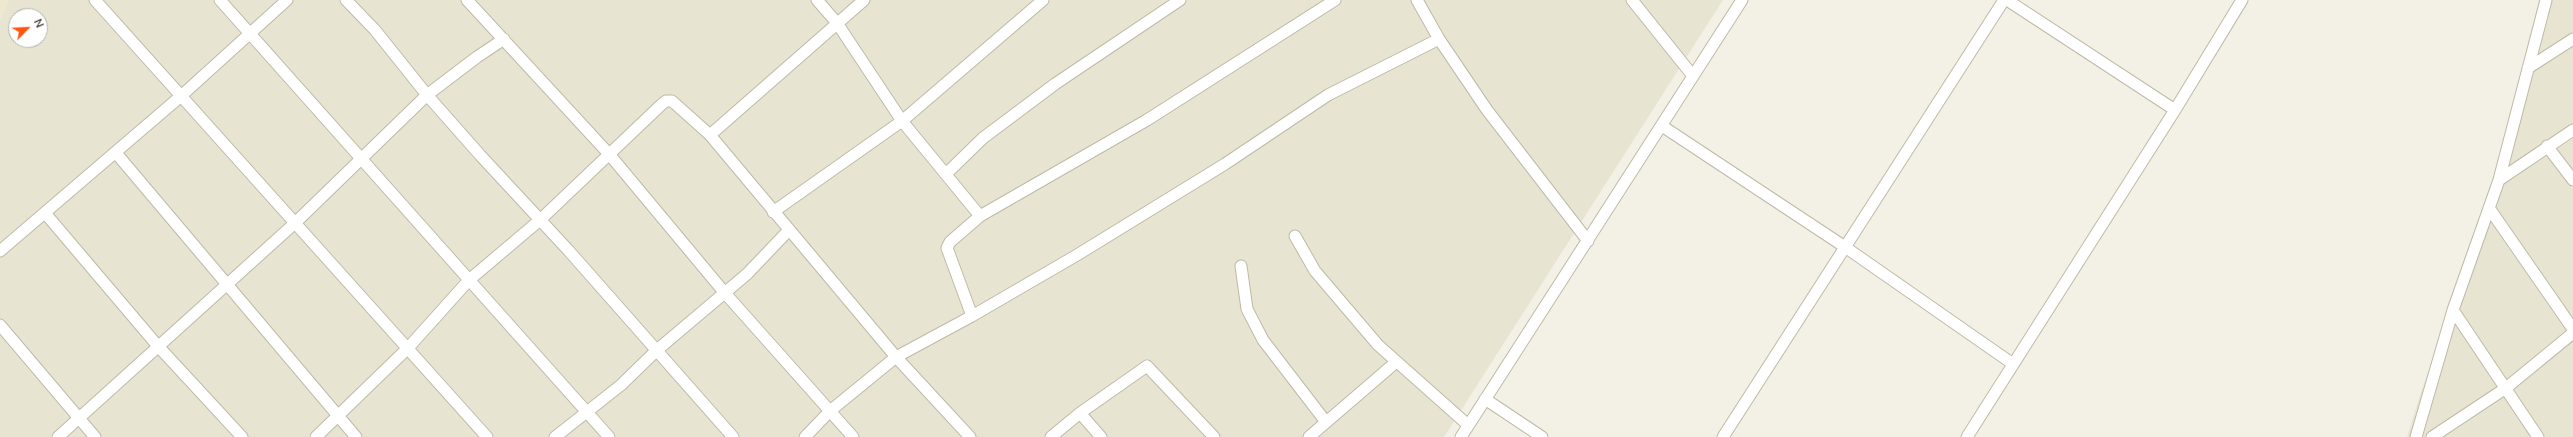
<!DOCTYPE html>
<html>
<head>
<meta charset="utf-8">
<style>
	body { margin:0 }
	#map { position:relative; width:2573px; height:437px; overflow:hidden; background:#f3f1e5; font-family:"Nunito Sans",sans-serif }
	canvas { display:block }
	.north { position:absolute; left:8px; top:8px; width:40px; height:40px; box-sizing:border-box; background:#fff; border:1px solid #b5b3ae; border-radius:50%; rotate:66deg; font-size:11px; font-weight:700; line-height:16px; text-align:center; color:#464134 }
	.north::after { content:''; display:block; margin:auto; width:14px; height:18px; background:#ff5610; clip-path:polygon(50% 0,100% 100%,50% 72%,0 100%) }
</style>
</head>
<body>
<div id="map">
<canvas width="2573" height="437"></canvas>
<div class="north">N</div>
</div>
<script>
const ctx = document.querySelector('canvas').getContext('2d');
ctx.lineJoin = 'round';
function paint(path, color) {
  ctx.fillStyle = color;
  ctx.fill(path, 'evenodd');
}
function poly(rows) {
  const path = new Path2D();
  for (const r of rows) {
    path.moveTo(r[0], r[1]);
    for (let i = 2; i < r.length; i += 2) path.lineTo(r[i], r[i + 1]);
  }
  return path;
}
function stroke(path, color, width, dash) {
  ctx.strokeStyle = color;
  ctx.lineWidth = width;
  ctx.lineCap = dash ? 'butt' : 'round';
  ctx.setLineDash(dash || []);
  ctx.stroke(path);
}
paint(poly([
	[0,0,1723,0,1444,437,0,437],
	[16,16,40,16,40,40,16,40],
	[2539,0,2573,0,2573,437,2407,437,2421,392,2499,180,2510,114]
]), '#e7e4d2');
paint(poly([
	[0,0,9,0,0,21]
]), '#ede9ce');
const minor = poly([
	[95,0,487,437],
	[220,0,609,437],
	[346,0,375,30,427,95,480,155,569,251,733,437],
	[467,0,609,154,724,292,853,437],
	[817,0,837,23,902,121,980,216],
	[864,0,710,135,896,357,970,437],
	[1417,0,1439,39,1487,110,1588,241],
	[1632,0,1693,76],
	[2007,0,2175,110],
	[2528,68,2573,39],
	[1662,126,1845,247,2013,364],
	[2547,146,2573,180],
	[116,153,356,437],
	[947,173,983,138,1055,84,1180,0],
	[2499,180,2573,130],
	[2489,208,2573,329],
	[773,212,902,121,1043,0],
	[45,213,157,345,242,437],
	[1295,236,1315,271,1378,345,1468,425],
	[0,251,181,96,287,0],
	[1241,266,1247,309,1263,340,1326,422],
	[2453,310,2538,437],
	[972,316,947,248,950,242,980,216,1147,120,1335,0],
	[0,325,95,437],
	[1485,399,1542,437],
	[1080,413,1101,437],
	[58,437,295,223,427,95,477,57,504,39],
	[316,437,408,348,469,280,540,220,661,105,666,101,672,101,710,135],
	[555,437,621,385,657,350,747,274,789,230],
	[805,437,830,411,896,357,972,316,1077,255,1225,164,1328,95,1439,39],
	[1051,437,1080,413,1147,366,1214,437],
	[1309,437,1395,363],
	[1461,437,1742,0],
	[1723,437,2004,0],
	[1967,437,2175,110,2242,0],
	[2416,437,2453,310,2499,180,2546,0],
	[2432,437,2506,388,2573,333]
]);
stroke(minor, '#bfbaa7', 13);
stroke(minor, '#fff', 11);
</script>
</body>
</html>
